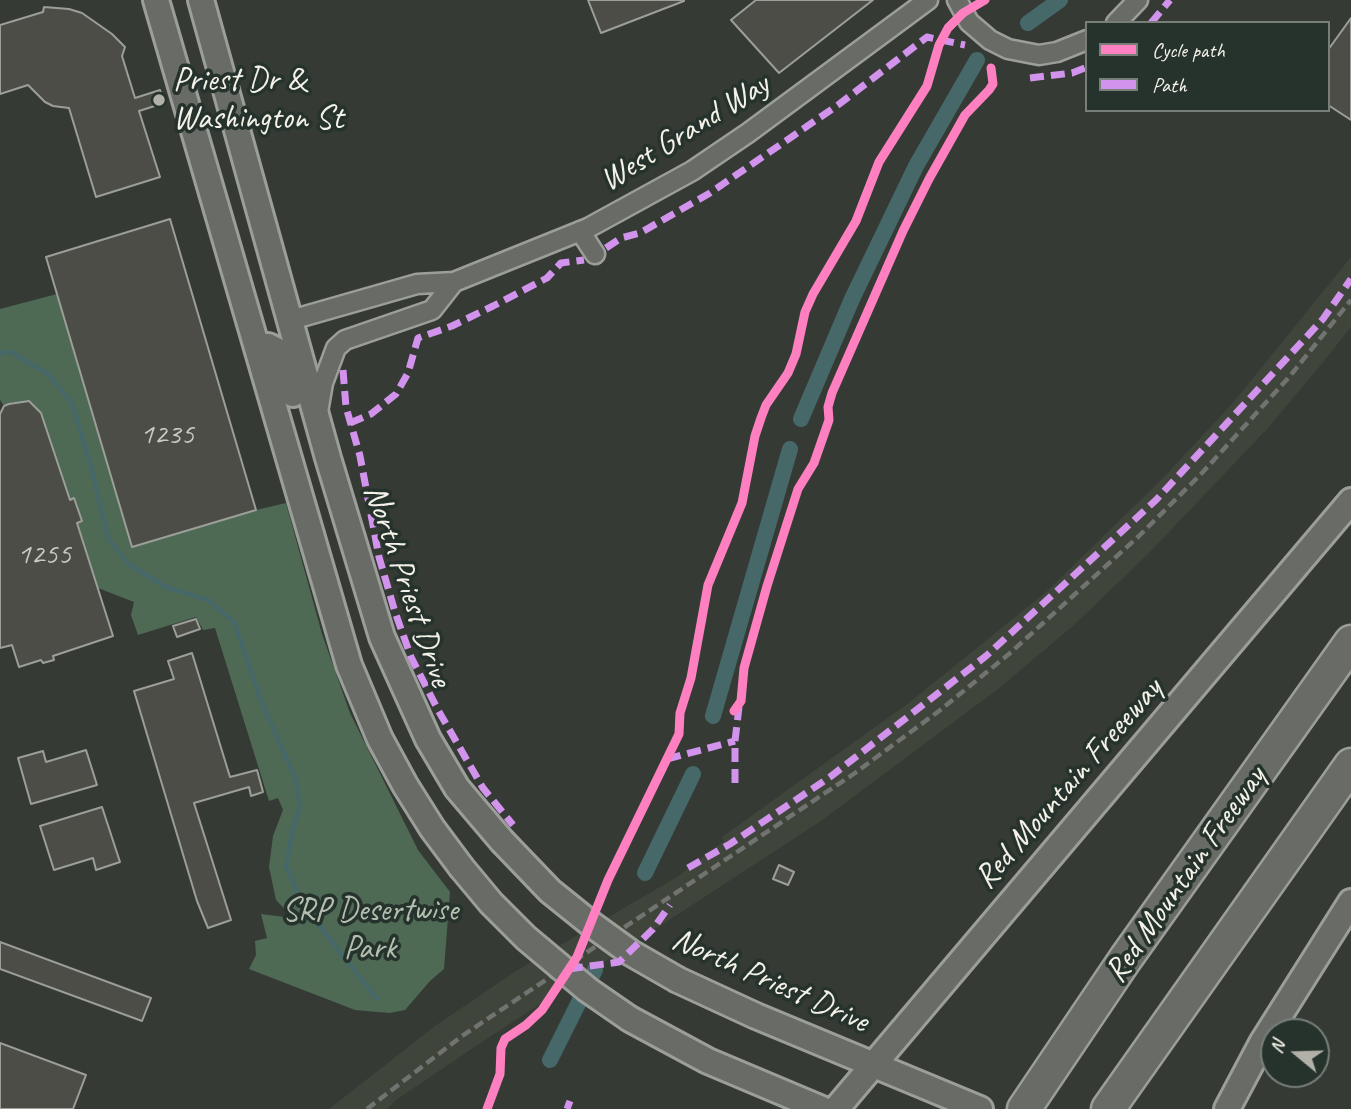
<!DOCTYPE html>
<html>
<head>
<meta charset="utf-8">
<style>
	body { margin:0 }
	#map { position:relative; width:1351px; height:1109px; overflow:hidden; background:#353a35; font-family:Caveat,sans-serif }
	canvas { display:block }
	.legend { position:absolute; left:1085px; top:21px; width:245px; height:91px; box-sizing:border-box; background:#26332d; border:2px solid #787f78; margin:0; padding:9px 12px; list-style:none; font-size:21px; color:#f4f1e8 }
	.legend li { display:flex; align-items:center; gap:14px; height:35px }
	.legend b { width:35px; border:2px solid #787f78 }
	.north { position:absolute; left:1260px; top:1018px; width:70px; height:70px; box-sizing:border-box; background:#26332d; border:2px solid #787f78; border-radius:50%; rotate:289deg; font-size:19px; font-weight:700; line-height:28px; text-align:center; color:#f4f1e8 }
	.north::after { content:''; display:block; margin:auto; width:24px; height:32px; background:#b1b1a9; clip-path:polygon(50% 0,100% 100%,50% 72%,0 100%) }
</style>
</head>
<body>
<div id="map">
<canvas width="1351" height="1109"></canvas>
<ul class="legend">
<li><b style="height:9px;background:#ff80c0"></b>Cycle path</li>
<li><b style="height:9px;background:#d193ec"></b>Path</li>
</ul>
<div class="north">N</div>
</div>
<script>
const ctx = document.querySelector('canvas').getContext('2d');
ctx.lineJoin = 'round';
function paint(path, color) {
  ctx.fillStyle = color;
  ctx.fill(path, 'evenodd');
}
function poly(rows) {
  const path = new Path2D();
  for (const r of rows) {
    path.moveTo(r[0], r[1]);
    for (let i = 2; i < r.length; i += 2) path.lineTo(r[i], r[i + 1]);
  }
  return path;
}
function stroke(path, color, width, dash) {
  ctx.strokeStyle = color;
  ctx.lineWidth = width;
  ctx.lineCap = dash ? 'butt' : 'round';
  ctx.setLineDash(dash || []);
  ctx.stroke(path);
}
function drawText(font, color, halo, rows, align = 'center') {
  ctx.font = font + ' Caveat,sans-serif';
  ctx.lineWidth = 7;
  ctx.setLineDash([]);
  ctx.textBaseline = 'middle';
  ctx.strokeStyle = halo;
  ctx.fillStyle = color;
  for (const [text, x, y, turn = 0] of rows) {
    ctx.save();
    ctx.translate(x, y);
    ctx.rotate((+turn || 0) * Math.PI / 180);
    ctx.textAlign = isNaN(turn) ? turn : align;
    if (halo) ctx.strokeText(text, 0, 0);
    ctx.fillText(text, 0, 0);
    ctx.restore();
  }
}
paint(poly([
	[1351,257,1351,327,1320,366,1267,429,1148,554,1074,625,998,689,821,821,485,1040,396,1100,387,1109,329,1109,435,1026,516,971,677,877,724,841,722,837,910,702,1046,592,1163,478,1232,404]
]), '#40453b');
paint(poly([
	[57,294,132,547,256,510,286,503,322,634,350,713,418,850,450,892,444,969,430,981,405,1010,390,1013,355,1010,249,969,256,955,255,941,267,938,261,914,293,918,276,900,269,867,273,836,283,810,278,798,269,801,215,628,203,630,196,617,138,635,131,615,134,602,98,588,77,523,82,521,75,499,70,500,41,413,29,401,4,406,0,400,0,309]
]), '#4f6a54');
stroke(poly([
	[0,353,11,352,48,374,72,403,91,467,108,538,128,564,166,587,208,600,234,622,260,698,296,780,300,806,292,832,286,866,303,905,377,999]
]), '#466869', 4.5);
stroke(poly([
	[1028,23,1060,0],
	[801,419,852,299,916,166,977,60],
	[713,716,790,449],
	[645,873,693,774],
	[550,1060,595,970]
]), '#466869', 16);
const building = poly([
	[588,0,684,0,684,1,601,33,588,0],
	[756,0,873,0,779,73,731,20,756,0],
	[44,7,69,9,82,13,112,34,125,47,122,56,135,98,160,90,164,103,139,111,160,177,96,197,69,108,53,106,45,102,28,85,0,94,0,25,43,12,44,7],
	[1351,18,1351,120,1328,105,1328,50,1351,18],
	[170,219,256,510,132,547,46,257,170,219],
	[29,401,41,413,70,500,74,498,82,521,77,523,113,636,53,656,54,660,43,663,41,660,19,667,12,645,0,648,0,414,4,406,9,404,29,401],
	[196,619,200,629,177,637,173,626,196,619],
	[192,653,230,777,257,770,263,792,251,796,249,787,194,803,231,920,208,928,197,901,134,691,174,679,168,661,192,653],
	[86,750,97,785,31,804,18,758,43,751,46,762,86,750],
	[102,807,120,862,96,870,93,858,54,870,40,826,102,807],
	[779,865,794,872,788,885,773,879,779,865],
	[0,942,151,998,142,1021,0,969,0,942],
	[0,1043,86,1075,73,1109,0,1109,0,1043]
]);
paint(building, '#4c4d47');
stroke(building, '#9c9e9a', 2);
const street = poly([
	[957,0,969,22,990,40,1008,49,1039,55,1057,52,1087,40],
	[1116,23,1138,0],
	[580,231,595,254],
	[291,320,417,284,454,282,588,228,692,171,748,133,928,0],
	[318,412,323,383,336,348,345,340,432,310,454,282]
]);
const secondary = poly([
	[156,0,349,665,380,739,405,785,432,828,461,867],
	[201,0,328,458,382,637,428,739,457,788,502,841],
	[257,346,268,346,276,350,284,362,293,394],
	[678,980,756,1016,980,1109],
	[630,1019,708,1061,822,1109],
	[836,1109,1351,501],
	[1227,1109,1262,1043,1351,902]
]);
const highway = poly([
	[1024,1109,1126,958,1351,642],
	[1108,1109,1351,765]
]);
stroke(street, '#9c9e9a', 23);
stroke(secondary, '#9c9e9a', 30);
stroke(highway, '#9c9e9a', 37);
stroke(street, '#686b66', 18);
stroke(secondary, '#686b66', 24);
stroke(highway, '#686b66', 32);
stroke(poly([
	[367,1109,462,1036,855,773,939,711,1009,654,1139,536,1202,473,1290,376,1351,300]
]), '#707370', 4.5, [10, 5]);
const secondaryBridge = poly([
	[502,841,550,891,591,924,631,953,678,980],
	[461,867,491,903,526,938,588,990,630,1019]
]);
stroke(secondaryBridge, '#9c9e9a', 30, []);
stroke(secondaryBridge, '#686b66', 24);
stroke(poly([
	[1151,23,1170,0],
	[1030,78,1072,73,1087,67],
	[606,248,621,238,640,233,710,193,838,105,927,37,965,45],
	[343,370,346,407,360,456,379,557,395,612,411,657,438,710,483,788,513,825],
	[350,423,371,414,396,394,408,373,418,338,452,326,493,306,547,278,561,263,584,260],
	[667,759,735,741],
	[735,783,735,741,739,707],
	[688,868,730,844,830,777,986,656,1156,500,1323,319,1351,279],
	[569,969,619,962,653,929,670,905],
	[567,1109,570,1101]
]), '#d193ec', 7, [14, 7]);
stroke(poly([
	[734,711,741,701,744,668,767,586,798,489,814,463,829,420,828,407,832,393,903,231,929,179,965,115,989,90,993,84,991,68],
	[487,1109,500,1074,501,1048,505,1039,526,1025,542,1010,577,957,608,880,679,734,680,713,691,678,708,585,742,503,755,436,761,418,766,405,788,373,796,354,805,312,813,294,856,221,879,162,927,86,939,45,948,28,963,13,985,0]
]), '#ff80c0', 9);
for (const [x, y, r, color] of [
	[159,100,7,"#b1b1a9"]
]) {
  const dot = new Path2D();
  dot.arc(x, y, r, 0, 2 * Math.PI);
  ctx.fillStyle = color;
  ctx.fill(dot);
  stroke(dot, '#26332d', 2.5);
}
drawText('30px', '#cac8c0', null, [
	["1235",167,435],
	["1255",44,555]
]);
drawText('33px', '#f4f1e8', '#26332d', [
	["Priest Dr &",173,81],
	["Washington St",173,119]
], 'left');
drawText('33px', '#f4f1e8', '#26332d', [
	["West Grand Way",685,133,-32],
	["North Priest Drive",407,586,71],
	["Red Mountain Freeeway",1069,784,-49],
	["Red Mountain Freeway",1186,875,-55],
	["North Priest Drive",770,981,24]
]);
drawText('33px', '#b4beaf', '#26332d', [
	["SRP Desertwise",370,911],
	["Park",370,949]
]);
</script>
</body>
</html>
